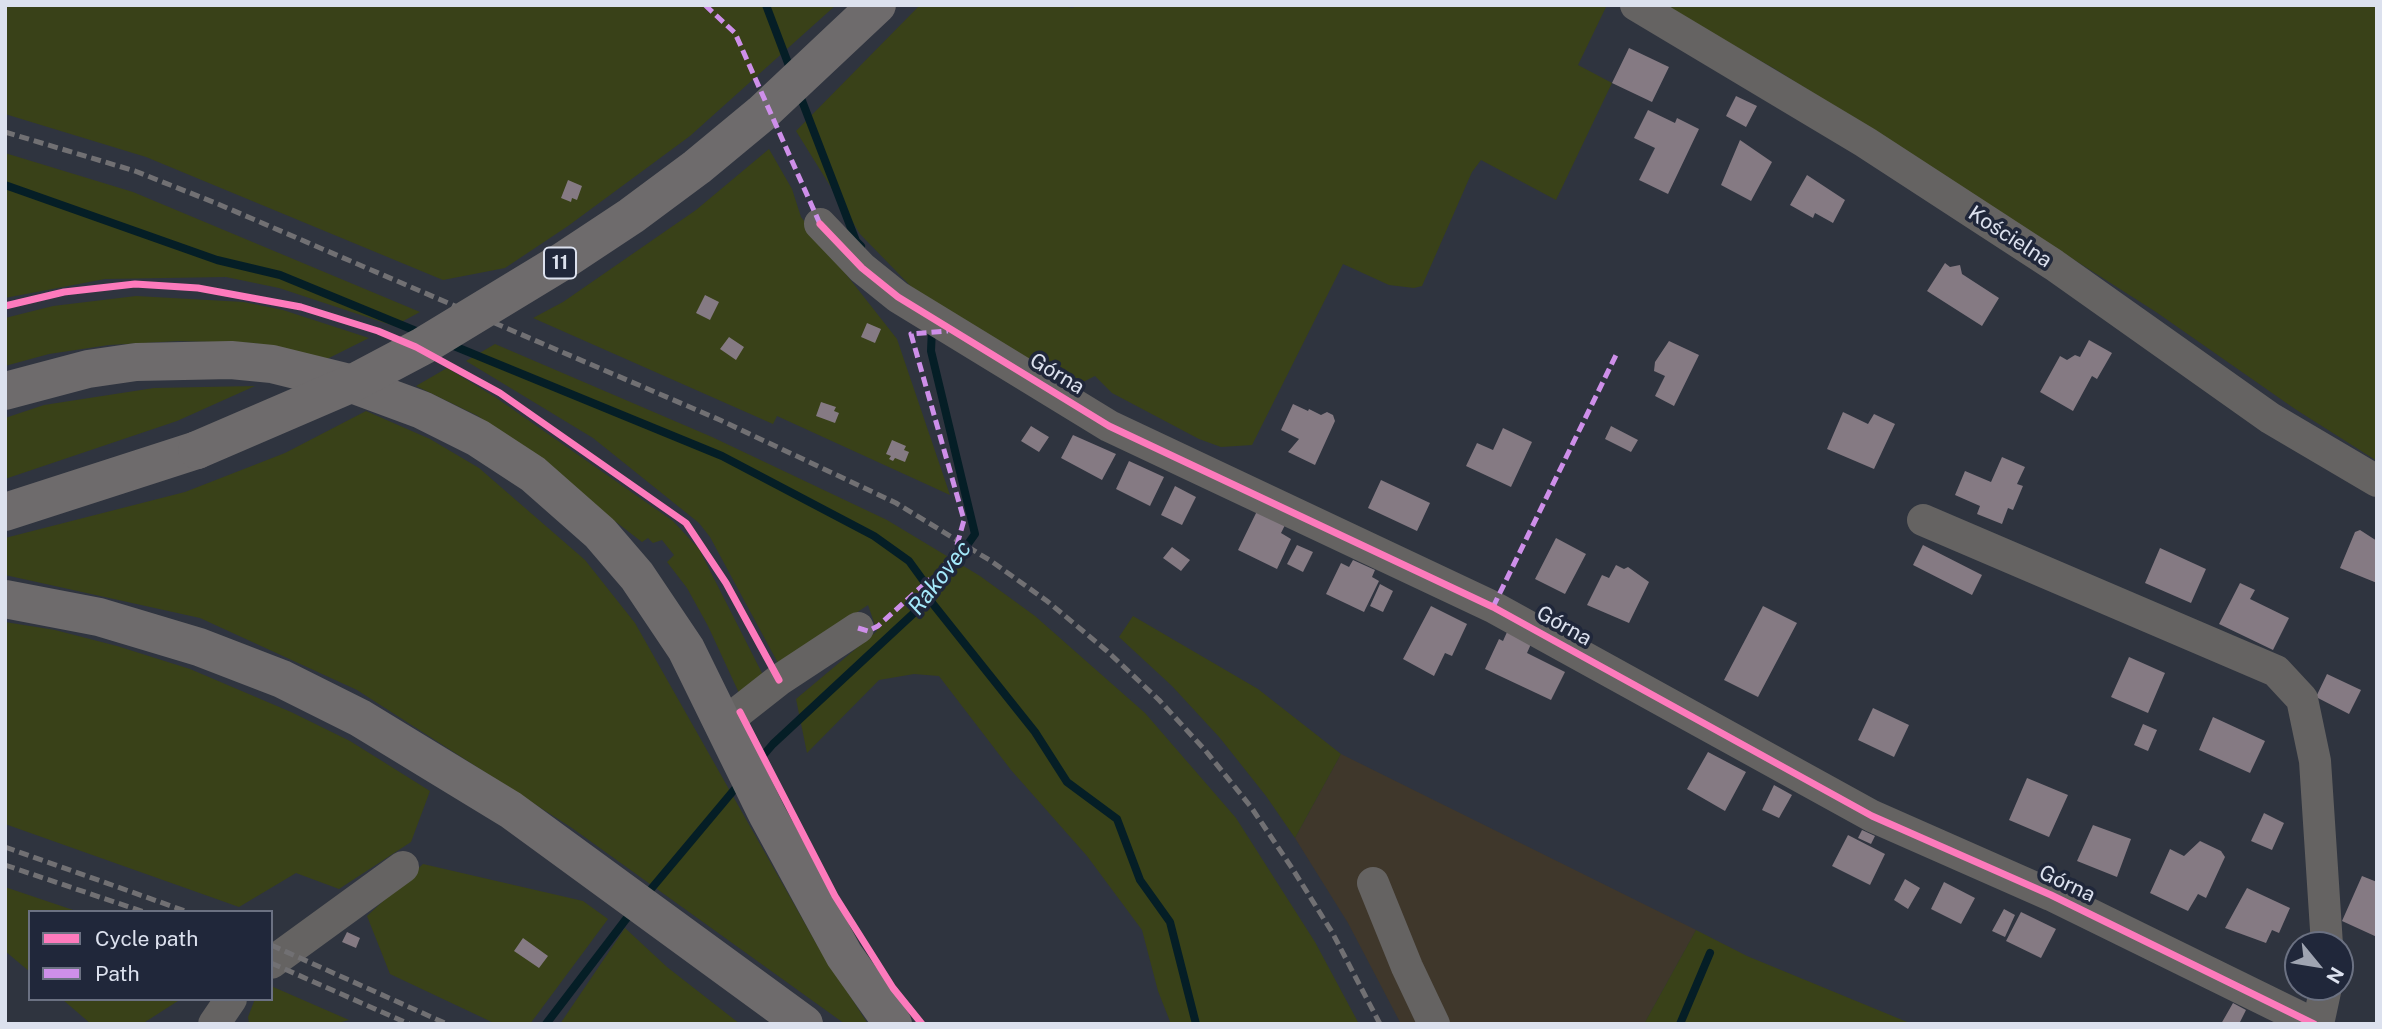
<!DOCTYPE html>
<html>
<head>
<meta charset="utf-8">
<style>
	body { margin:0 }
	#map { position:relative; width:2382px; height:1029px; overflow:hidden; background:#2f343f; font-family:"Public Sans",sans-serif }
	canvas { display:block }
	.frame { position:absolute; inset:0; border:7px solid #dce1ee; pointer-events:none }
	.legend { position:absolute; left:28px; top:910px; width:245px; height:91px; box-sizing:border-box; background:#20273a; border:2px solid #6b7182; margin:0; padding:9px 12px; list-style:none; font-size:21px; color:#dce1ee }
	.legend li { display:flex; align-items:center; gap:14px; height:35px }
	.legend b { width:35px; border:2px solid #6b7182 }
	.north { position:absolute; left:2284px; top:931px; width:70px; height:70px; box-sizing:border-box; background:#20273a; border:2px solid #6b7182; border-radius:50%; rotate:120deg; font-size:19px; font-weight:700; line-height:28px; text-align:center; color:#dce1ee }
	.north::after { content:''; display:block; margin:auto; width:24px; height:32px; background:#9fa4b1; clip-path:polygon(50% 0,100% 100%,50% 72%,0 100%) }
</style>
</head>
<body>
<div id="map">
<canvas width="2382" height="1029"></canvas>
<div class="frame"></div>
<ul class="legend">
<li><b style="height:9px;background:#fd7abc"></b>Cycle path</li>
<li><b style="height:9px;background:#ce8fe9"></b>Path</li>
</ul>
<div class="north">N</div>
</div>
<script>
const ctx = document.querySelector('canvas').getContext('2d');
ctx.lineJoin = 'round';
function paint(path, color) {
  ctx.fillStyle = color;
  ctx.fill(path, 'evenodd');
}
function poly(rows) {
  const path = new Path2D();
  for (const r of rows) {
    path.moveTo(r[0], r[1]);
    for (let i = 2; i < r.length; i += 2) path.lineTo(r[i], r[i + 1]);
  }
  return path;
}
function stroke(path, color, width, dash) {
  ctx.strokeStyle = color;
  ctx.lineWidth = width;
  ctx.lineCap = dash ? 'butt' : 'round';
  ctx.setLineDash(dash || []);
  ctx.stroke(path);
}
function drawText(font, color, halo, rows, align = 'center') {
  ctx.font = font + ' "Public Sans",sans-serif';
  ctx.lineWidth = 7;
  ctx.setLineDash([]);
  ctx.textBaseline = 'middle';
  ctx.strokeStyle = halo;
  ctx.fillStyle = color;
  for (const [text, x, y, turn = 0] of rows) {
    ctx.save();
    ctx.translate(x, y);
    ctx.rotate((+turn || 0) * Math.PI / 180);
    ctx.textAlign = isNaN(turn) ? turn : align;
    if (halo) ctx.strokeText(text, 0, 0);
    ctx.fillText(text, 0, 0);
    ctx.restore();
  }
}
paint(poly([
	[1341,754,1696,930,1644,1024,1401,1024,1348,923,1295,838]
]), '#3f372b');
paint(poly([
	[5,5,836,5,690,136,568,226,505,268,443,280,146,157,5,114],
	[920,5,1059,5,1073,8,1075,5,1607,5,1578,65,1612,83,1556,200,1481,160,1472,172,1422,286,1414,288,1389,285,1343,264,1252,445,1221,447,1199,439,1112,393,1095,376,1071,388,930,306,860,234,796,131],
	[1661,5,2377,5,2377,461,2295,409,2156,312,1775,69],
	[769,149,792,189,801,217,897,339,950,495,777,416,773,424,533,318,563,302,696,210],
	[5,153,133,192,420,312,394,326,279,288,226,277,105,279,5,298],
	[136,296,244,302,283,310,369,338,327,359,254,343,178,341,109,345,49,354,5,366,5,318,53,306],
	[495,344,712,437,887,520,980,576,1035,616,1145,713,1236,818,1315,942,1359,1024,1171,1024,1158,991,1142,930,1087,856,1011,770,939,676,914,674,879,680,807,753,796,699,877,631,868,605,779,665,710,537,699,523,593,438,466,361],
	[447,368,495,397,673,521,699,549,765,679,739,693,708,626,687,588,667,562,674,555,662,540,653,543,648,538,642,542,478,416,416,386],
	[255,386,177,421,5,479,5,418,44,405,154,388],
	[366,411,430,439,479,468,585,560,635,623,816,943,868,1024,845,1024,572,828,357,690,200,618,5,575,5,538,185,492,285,453],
	[1133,616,1258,689,1341,754,1295,838,1266,796,1220,738,1172,686,1119,637],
	[5,622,55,630,117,646,190,669,291,712,350,741,430,791,411,842,339,889,296,873,239,907,5,824],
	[423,864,583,901,608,919,530,1024,496,1024,390,974,367,916],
	[5,887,79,912,30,912,30,972,5,951],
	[625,928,667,967,740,1024,560,1024],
	[1696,930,1747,956,1912,1024,1644,1024],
	[271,986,349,1020,334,1024,249,1024,248,1017,255,999,271,999],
	[62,999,181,999,142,1024,91,1024]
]), '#394118');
stroke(poly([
	[766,5,791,71],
	[799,93,856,241,861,246],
	[5,185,217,260,280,275,421,333],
	[449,344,722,456,874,536,909,561,933,594],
	[929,599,1035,732,1067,782,1117,819,1140,880,1170,922,1196,1024],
	[754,766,773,744,929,599,975,534,931,351,932,328],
	[646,895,739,784],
	[546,1024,633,910],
	[1680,1024,1710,953]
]), '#051e26', 8);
paint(poly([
	[1629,48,1669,67,1652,102,1612,83],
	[1736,96,1757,106,1746,127,1726,116],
	[1648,110,1675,123,1677,118,1699,129,1668,194,1639,180,1655,148,1634,138],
	[1740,140,1772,162,1751,201,1721,185],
	[1807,175,1845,200,1833,223,1815,213,1813,218,1790,205],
	[568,180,582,186,577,200,572,198,571,202,561,198],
	[1945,263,1950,267,1960,265,1962,274,1999,298,1982,326,1927,291],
	[705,295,719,302,710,320,696,313],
	[867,323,881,329,875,343,861,337],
	[729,337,744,347,736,360,720,349],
	[2089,340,2112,353,2097,379,2092,376,2073,411,2040,392,2060,356,2067,360,2075,355,2080,357],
	[1669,341,1699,355,1674,406,1655,396,1665,376,1654,371,1655,362],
	[821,402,836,407,834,411,839,413,835,423,816,416],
	[1293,404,1308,411,1309,409,1321,415,1327,412,1333,415,1335,421,1315,465,1288,452,1299,439,1281,430],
	[1843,412,1868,424,1874,414,1895,424,1874,469,1827,449],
	[1031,426,1049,437,1039,452,1021,441],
	[1611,426,1638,440,1631,452,1605,439],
	[1503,428,1532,442,1511,487,1466,466,1477,443,1493,450],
	[1073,435,1116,454,1102,480,1061,458],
	[892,440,906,446,904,450,909,452,905,462,895,458,893,461,889,459,891,456,886,454],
	[2002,457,2025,467,2017,484,2023,486,2013,510,2008,508,2002,524,1977,514,1980,506,1955,495,1965,471,1991,482],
	[1129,461,1164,477,1150,506,1116,489],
	[1381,480,1430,503,1417,531,1368,508],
	[1175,486,1196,497,1182,525,1161,515],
	[1258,509,1286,523,1281,533,1291,539,1277,569,1238,550],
	[2360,530,2377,541,2377,583,2340,568,2355,532],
	[1556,538,1586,554,1565,594,1535,579],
	[1297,545,1313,552,1303,572,1287,564],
	[1923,545,1982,575,1972,595,1913,565],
	[1172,547,1190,560,1181,571,1163,558],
	[2160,548,2206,569,2191,603,2145,583],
	[1353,560,1375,570,1372,577,1379,581,1364,612,1326,594,1341,563,1349,567],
	[1616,565,1624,569,1628,567,1649,582,1629,623,1587,605,1602,575,1609,578],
	[2240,583,2255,590,2250,599,2289,618,2273,650,2219,624],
	[1380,584,1393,591,1383,612,1370,606],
	[1431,606,1467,624,1452,656,1445,653,1434,676,1403,659],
	[1763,606,1797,623,1758,697,1724,680],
	[1507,632,1531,644,1527,653,1565,672,1551,700,1485,669,1499,639,1503,641],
	[2129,657,2165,673,2148,713,2111,697],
	[2327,674,2361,690,2349,714,2316,697],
	[1873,708,1909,725,1894,757,1858,740],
	[2213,717,2265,741,2250,773,2199,750],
	[2143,724,2157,730,2148,751,2134,745],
	[1708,752,1746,772,1725,811,1687,789],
	[2027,778,2068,795,2049,837,2009,820],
	[1774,785,1792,795,1779,818,1762,810],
	[2264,813,2284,823,2272,850,2251,841],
	[2093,825,2131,839,2117,877,2077,861],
	[1862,830,1875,836,1871,844,1858,838],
	[1848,835,1885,854,1870,885,1832,866],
	[2200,841,2221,851,2225,857,2206,898,2198,894,2188,911,2150,893,2170,849,2184,856],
	[2362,876,2377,882,2377,937,2342,921],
	[1905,879,1920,888,1908,909,1894,900],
	[1944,882,1975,898,1961,924,1931,909],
	[2247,888,2290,908,2279,933,2272,930,2266,943,2225,928],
	[2004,909,2015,915,2005,937,1992,931],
	[2021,912,2056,929,2041,958,2006,941],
	[347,932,360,938,356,948,342,942],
	[523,938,548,956,539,968,514,951],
	[2233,1003,2246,1010,2239,1024,2221,1024]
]), '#857a83');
stroke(poly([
	[1636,5,1865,142,2054,265,2270,418,2377,481],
	[820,224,862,268,898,297,1109,426,1493,607,1872,816,2051,895,2314,1024],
	[1923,520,2276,671,2302,699,2315,761,2327,945],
	[723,724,779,680,858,628],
	[1373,883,1407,967,1434,1024],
	[271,963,403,867],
	[214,1024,231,999],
	[2318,1024,2326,987]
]), '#656362', 32);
stroke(poly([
	[5,391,88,369,136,362,231,360,272,364,349,383,422,410,478,438,533,474,600,533,637,576,686,649,767,814,844,955,893,1024],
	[5,512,197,450],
	[5,599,99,617,199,647,282,679,360,718,511,810,804,1024]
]), '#6e6b6c', 38);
stroke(poly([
	[5,132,135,171,218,204,720,420,896,503,991,561,1047,601,1107,651,1159,700,1205,750,1251,807,1292,868,1332,932,1380,1024],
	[5,847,188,912],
	[5,865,144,912],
	[271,945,447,1024],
	[271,963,409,1024]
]), '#717073', 5, [10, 5]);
stroke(poly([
	[197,450,355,382,423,346,563,261,631,216,697,167,761,114,877,5]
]), '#6e6b6c', 38);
stroke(poly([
	[705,5,735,33,820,224],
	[932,582,955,552,964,520,911,334,948,331],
	[1493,607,1618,351],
	[858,628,868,631,878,626,930,579]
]), '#ce8fe9', 5, [10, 5]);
stroke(poly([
	[820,224,862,268,898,297,1109,426,1493,607,1872,816,2051,895,2314,1024],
	[5,306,64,292,135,284,198,288,301,307,378,331,416,347,500,393,686,523,726,583,779,680],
	[740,712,835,896,893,988,922,1024]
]), '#fd7abc', 7);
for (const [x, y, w] of [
	[560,263,32]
]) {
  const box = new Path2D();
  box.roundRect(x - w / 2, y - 15.5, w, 31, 5);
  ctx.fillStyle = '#20273a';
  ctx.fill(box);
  stroke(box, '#dce1ee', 2);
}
drawText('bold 19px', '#dce1ee', null, [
	["11",560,263]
]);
drawText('21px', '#dce1ee', '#20273a', [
	["Kościelna",2010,237,33],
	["Górna",1057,374,31],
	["Górna",1564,626,29],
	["Górna",2067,884,25]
]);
drawText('italic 23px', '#a4e9fb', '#20273a', [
	["Rakovec",940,578,-52]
]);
</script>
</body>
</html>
